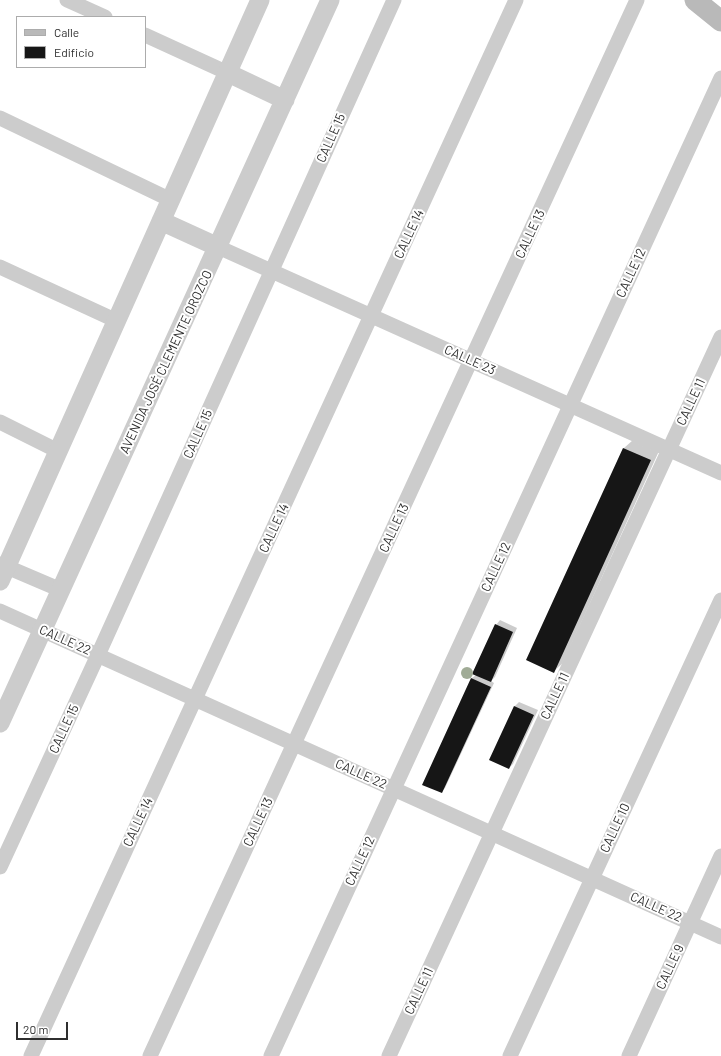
<!DOCTYPE html>
<html>
<head>
<meta charset="utf-8">
<style>
	body { margin:0 }
	#map { position:relative; width:721px; height:1056px; overflow:hidden; background:#fff; font-family:Barlow,sans-serif }
	canvas { display:block }
	.legend { position:absolute; left:16px; top:16px; width:130px; height:52px; box-sizing:border-box; background:#fff; border:1px solid #acacac; margin:0; padding:5px 7px; list-style:none; font-size:12px; color:#2f2f2f }
	.legend li { display:flex; align-items:center; gap:8px; height:20px }
	.legend b { width:20px; border:1px solid #acacac }
	.scale { position:absolute; left:16px; top:1022px; width:52px; height:18px; box-sizing:border-box; border:2px solid #2f2f2f; border-top:0; padding-left:5px; font-size:12px; line-height:14px; white-space:nowrap; color:#2f2f2f; -webkit-text-stroke:3px #fff; paint-order:stroke }
</style>
</head>
<body>
<div id="map">
<canvas width="721" height="1056"></canvas>
<ul class="legend">
<li><b style="height:5px;background:#b9b9b9"></b>Calle</li>
<li><b style="height:11px;background:#161616"></b>Edificio</li>
</ul>
<div class="scale">20 m</div>
</div>
<script>
const ctx = document.querySelector('canvas').getContext('2d');
ctx.lineJoin = 'round';
function paint(path, color) {
  ctx.fillStyle = color;
  ctx.fill(path, 'evenodd');
}
function poly(rows) {
  const path = new Path2D();
  for (const r of rows) {
    path.moveTo(r[0], r[1]);
    for (let i = 2; i < r.length; i += 2) path.lineTo(r[i], r[i + 1]);
  }
  return path;
}
function stroke(path, color, width, dash) {
  ctx.strokeStyle = color;
  ctx.lineWidth = width;
  ctx.lineCap = dash ? 'butt' : 'round';
  ctx.setLineDash(dash || []);
  ctx.stroke(path);
}
function drawText(font, color, halo, rows, align = 'center') {
  ctx.font = font + ' Barlow,sans-serif';
  ctx.lineWidth = 4;
  ctx.setLineDash([]);
  ctx.textBaseline = 'middle';
  ctx.strokeStyle = halo;
  ctx.fillStyle = color;
  for (const [text, x, y, turn = 0] of rows) {
    ctx.save();
    ctx.translate(x, y);
    ctx.rotate((+turn || 0) * Math.PI / 180);
    ctx.textAlign = isNaN(turn) ? turn : align;
    if (halo) ctx.strokeText(text, 0, 0);
    ctx.fillText(text, 0, 0);
    ctx.restore();
  }
}
paint(poly([
	[633,440,659,451,563,663,554,671,528,660,624,448],
	[500,620,517,628,495,677,491,681,494,683,445,788,441,792,472,678,476,675,496,625],
	[519,702,538,710,513,764,509,768,490,760,515,706]
]), '#0003');
paint(poly([
	[623,448,651,460,554,673,526,660],
	[495,624,513,632,491,682,472,674],
	[471,678,491,687,442,793,422,785],
	[514,706,534,715,509,769,489,760]
]), '#161616');
stroke(poly([
	[67,0,105,17],
	[145,35,228,73],
	[0,118,171,200],
	[218,247,721,473],
	[0,267,117,321],
	[0,422,58,451],
	[0,564,61,590],
	[0,611,721,937],
	[0,867,98,655,394,0],
	[31,1056,516,0],
	[150,1056,637,0],
	[271,1056,721,78],
	[389,1056,721,337],
	[510,1056,721,600],
	[629,1056,721,856]
]), '#ccc', 15);
stroke(poly([
	[228,73,285,100],
	[161,221,218,247],
	[0,581,260,0],
	[0,723,330,0]
]), '#ccc', 19);
stroke(poly([
	[695,0,721,21]
]), '#b9b9b9', 21);
ctx.fillStyle = '#a0ab96';
for (const [x, y] of [
	[467,673]
]) {
  ctx.beginPath();
  ctx.arc(x, y, 6, 0, 2 * Math.PI);
  ctx.fill();
}
drawText('13px', '#2f2f2f', '#fff', [
	["CALLE 15",331,138,-66],
	["CALLE 14",409,234,-65],
	["CALLE 13",530,234,-65],
	["CALLE 12",631,273,-65],
	["CALLE 23",470,360,24],
	["AVENIDA JOSÉ CLEMENTE OROZCO",166,362,-65],
	["CALLE 11",691,402,-65],
	["CALLE 15",198,434,-66],
	["CALLE 14",274,528,-65],
	["CALLE 13",394,528,-65],
	["CALLE 12",496,567,-65],
	["CALLE 22",65,640,24],
	["CALLE 11",555,696,-65],
	["CALLE 15",64,729,-65],
	["CALLE 22",361,774,24],
	["CALLE 14",138,822,-65],
	["CALLE 13",258,822,-65],
	["CALLE 10",615,828,-65],
	["CALLE 12",360,861,-65],
	["CALLE 22",656,907,24],
	["CALLE 9",670,967,-65],
	["CALLE 11",419,991,-65]
]);
</script>
</body>
</html>
